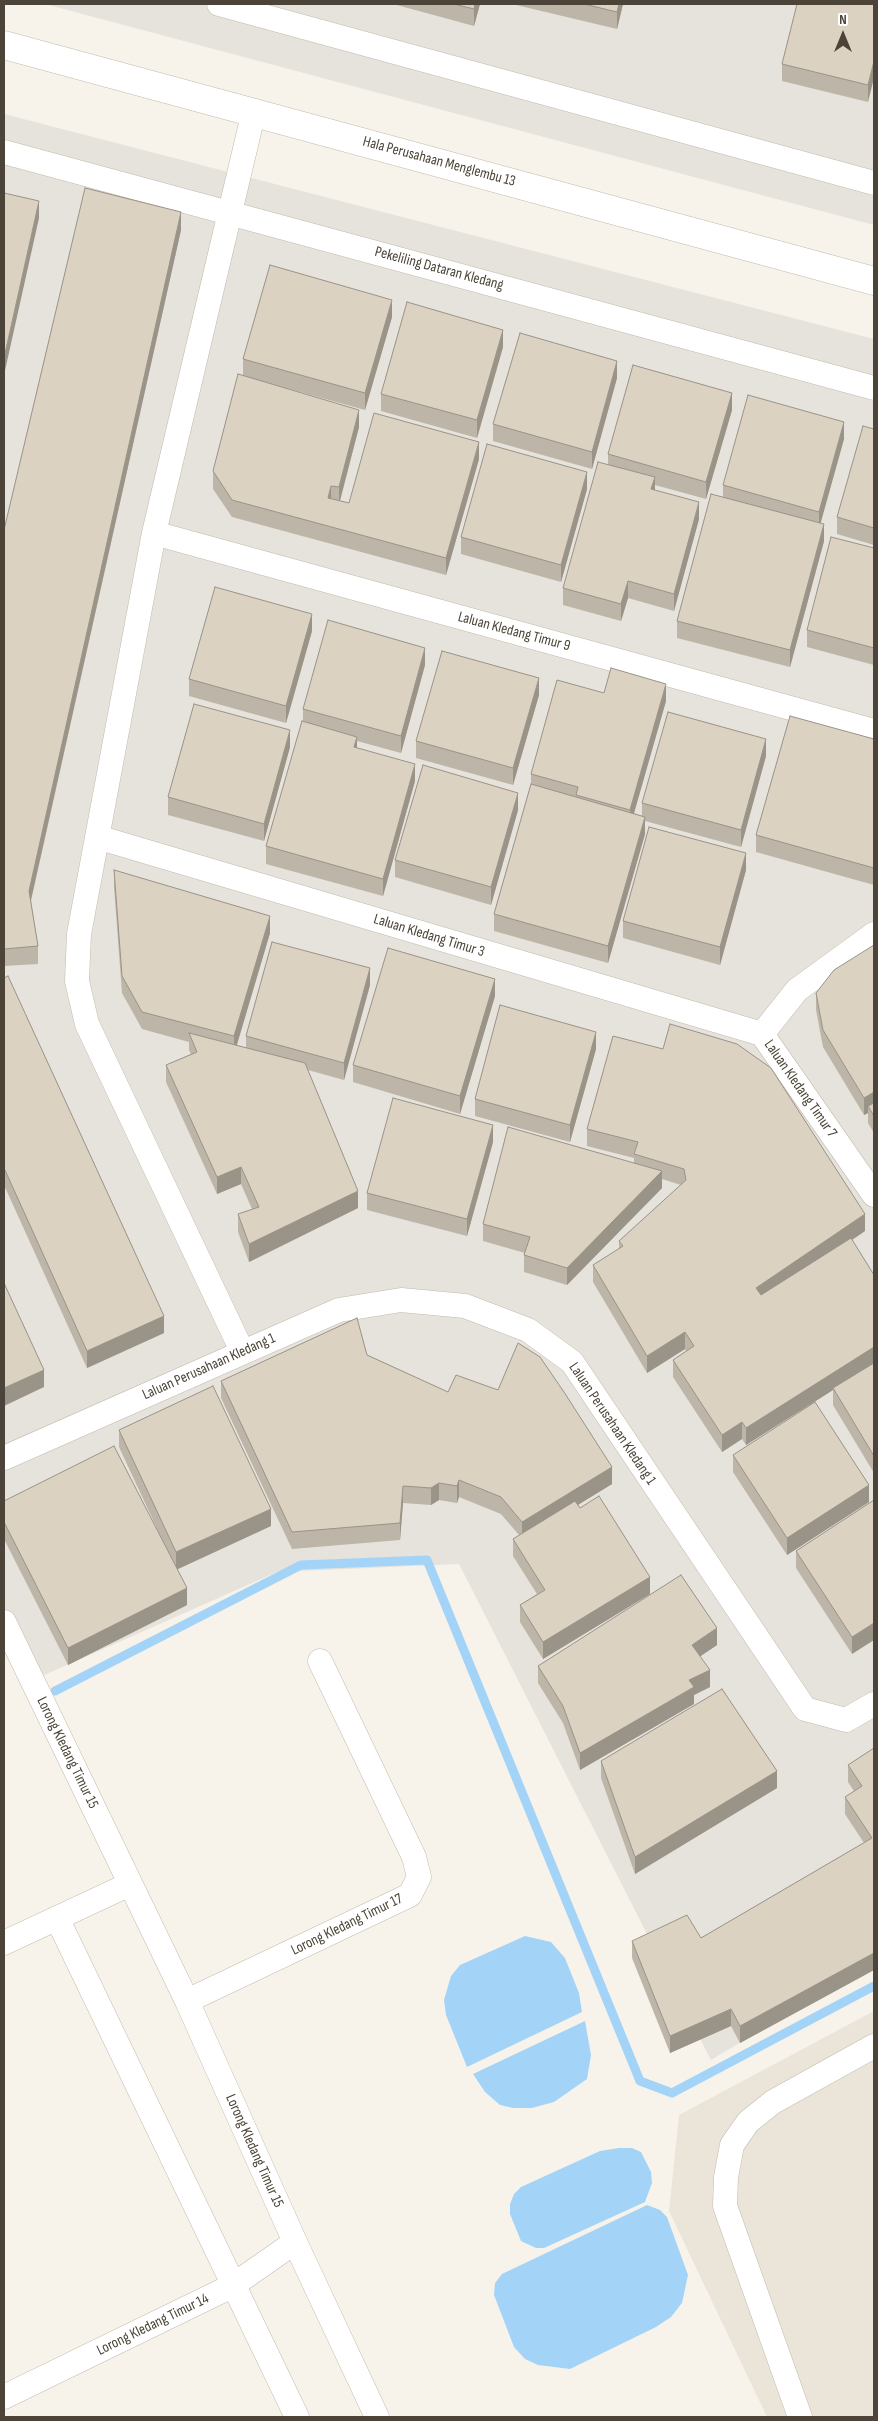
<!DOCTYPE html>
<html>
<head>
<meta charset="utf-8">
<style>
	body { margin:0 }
	#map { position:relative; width:878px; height:2421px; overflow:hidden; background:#f7f3eb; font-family:"Sofia Sans Condensed",sans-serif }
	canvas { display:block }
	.frame { position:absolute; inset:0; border:5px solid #4c4438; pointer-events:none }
	.north { position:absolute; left:818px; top:10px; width:50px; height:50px; -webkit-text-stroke:4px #fff; paint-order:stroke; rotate:0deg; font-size:14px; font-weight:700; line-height:20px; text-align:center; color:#4c4438 }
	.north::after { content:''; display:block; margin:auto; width:18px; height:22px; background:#4c4438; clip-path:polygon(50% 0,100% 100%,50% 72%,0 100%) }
</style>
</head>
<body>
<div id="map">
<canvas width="878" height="2421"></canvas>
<div class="frame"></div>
<div class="north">N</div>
</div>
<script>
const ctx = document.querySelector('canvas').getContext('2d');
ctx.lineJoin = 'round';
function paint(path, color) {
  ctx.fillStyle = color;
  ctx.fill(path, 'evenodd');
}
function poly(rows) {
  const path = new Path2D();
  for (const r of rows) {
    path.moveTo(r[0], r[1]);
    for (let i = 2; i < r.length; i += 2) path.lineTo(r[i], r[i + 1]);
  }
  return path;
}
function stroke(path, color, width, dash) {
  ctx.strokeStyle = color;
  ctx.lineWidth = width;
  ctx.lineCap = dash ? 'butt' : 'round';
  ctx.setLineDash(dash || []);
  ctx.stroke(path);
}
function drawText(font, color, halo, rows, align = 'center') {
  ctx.font = font + ' "Sofia Sans Condensed",sans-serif';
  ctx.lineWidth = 4;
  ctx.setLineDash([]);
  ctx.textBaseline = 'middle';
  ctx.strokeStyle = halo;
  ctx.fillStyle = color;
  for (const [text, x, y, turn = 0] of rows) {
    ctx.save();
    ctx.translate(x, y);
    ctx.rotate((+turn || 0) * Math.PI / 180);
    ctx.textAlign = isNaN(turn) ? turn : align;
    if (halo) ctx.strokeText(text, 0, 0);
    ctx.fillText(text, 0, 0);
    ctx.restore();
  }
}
paint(poly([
	[874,2011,874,2417,767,2417,669,2211,679,2115]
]), '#ebe5d9');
paint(poly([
	[45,4,874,4,874,225],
	[4,114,874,339,874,1962,711,2060,459,1564,277,1572,31,1681,4,1631]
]), '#e6e2dc');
paint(poly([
	[525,1936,551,1942,565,1958,579,1993,582,2012,467,2067,446,2015,444,2000,451,1976,460,1965],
	[585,2021,591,2055,587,2079,554,2102,532,2108,513,2108,500,2105,485,2092,473,2074],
	[619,2148,632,2148,641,2152,651,2172,652,2183,645,2202,544,2248,536,2248,521,2241,510,2214,510,2204,514,2194,521,2187,600,2151],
	[647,2205,660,2210,667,2217,688,2275,682,2303,671,2317,656,2327,570,2369,538,2365,525,2359,514,2347,494,2295,495,2283,502,2274]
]), '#a3d4f7');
stroke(poly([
	[55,1691,301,1565,427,1560,640,2081,672,2093,874,1986]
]), '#a3d4f7', 9);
const minor = poly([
	[219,4,874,183],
	[4,152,874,388],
	[154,533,874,731],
	[97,837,762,1034],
	[874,934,797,990,762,1034,874,1195],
	[242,1351,87,1024,77,981,79,934,154,533,254,111],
	[4,1458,339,1310,401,1300,465,1306,528,1330,572,1362,805,1709,846,1720,874,1704],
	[4,1622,187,2001,295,2242,377,2417],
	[57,1918,297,2417],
	[4,1943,130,1884],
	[187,2001,410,1895,419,1877,414,1857,320,1661],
	[4,2397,232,2286,295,2242],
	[800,2417,725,2206,726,2177,732,2145,748,2122,773,2102,874,2046]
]);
const tertiary = poly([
	[4,45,874,281]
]);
stroke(minor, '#c3bbac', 25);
stroke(tertiary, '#c3bbac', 29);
stroke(minor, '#fff', 24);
stroke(tertiary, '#fff', 28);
paint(poly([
	[393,4,480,4,474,26],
	[512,4,623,4,617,29],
	[874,4,868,102,782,81,782,64],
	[181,230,31,901,38,946,38,964,4,966,4,530],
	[392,317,365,410,279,386,359,427,340,501,349,503,479,459,446,575,232,517,213,489,213,471,243,375,243,359],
	[503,347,477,438,381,411,381,394],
	[617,378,592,469,493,441,493,424],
	[732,410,706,499,655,485,655,490,699,519,674,611,628,598,621,621,563,605,563,588,608,465,608,454],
	[874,429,874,545,837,534,837,517],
	[844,439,820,523,824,541,790,667,677,638,677,621,723,497,723,485],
	[587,489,561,582,461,554,461,537],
	[874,548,874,665,807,647,807,630],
	[312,631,286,723,189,696,189,679],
	[425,665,401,753,357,741,357,748,415,781,383,896,266,864,266,846,303,722,303,709],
	[604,693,666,701,634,813,642,816,642,803,766,756,741,847,645,821,645,834,608,963,494,931,494,914,531,786,531,774],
	[539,695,513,785,416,758,416,741],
	[874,739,874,885,756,852,756,835],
	[290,747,264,841,168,815,168,797],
	[518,810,491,905,395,877,395,860],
	[114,870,270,933,237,1045,246,1048,246,1036,370,985,344,1080,308,1070,358,1208,249,1262,238,1232,238,1214,252,1209,241,1184,217,1194,166,1082,166,1065,191,1054,189,1050,189,1042,142,1029,122,993,114,887],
	[746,870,720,965,623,938,623,921],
	[874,945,874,1133,868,1123,868,1113,864,1115,823,1047,816,1010,816,993],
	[4,978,164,1333,87,1368,4,1185],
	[495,996,460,1114,353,1082,353,1065],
	[613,1036,865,1231,852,1240,874,1275,874,1473,833,1405,833,1390,746,1445,742,1439,722,1452,673,1377,673,1360,686,1351,685,1349,647,1373,593,1282,593,1265,619,1249,619,1241,681,1185,662,1179,662,1188,567,1285,524,1272,524,1255,525,1253,483,1241,483,1224,634,1163,634,1158,587,1146,587,1129],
	[596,1049,570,1142,475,1116,475,1099],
	[493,1142,467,1236,367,1210,367,1193],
	[367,1355,448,1392,498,1390,612,1484,578,1505,650,1594,543,1659,520,1622,520,1605,537,1594,513,1556,513,1539,519,1535,501,1514,459,1497,457,1503,439,1500,431,1505,403,1503,400,1540,292,1549,221,1398,221,1381],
	[119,1430,271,1526,177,1569,187,1605,68,1665,4,1539,4,1501,166,1548,119,1447],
	[733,1455,869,1502,787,1555,733,1472],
	[874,1500,852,1654,796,1568,796,1551],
	[717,1645,700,1656,710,1687,694,1695,694,1704,580,1770,563,1723,538,1683,538,1666],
	[874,1748,874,1970,740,2043,731,2026,670,2053,632,1958,632,1941,701,1938,864,1843,845,1814,845,1797,854,1791,848,1782,848,1765],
	[601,1761,777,1788,635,1874,601,1778]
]), '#bdb5a7');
paint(poly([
	[475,4,480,4,474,26,474,9],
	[619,4,623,4,617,29,617,12],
	[874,61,874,78,868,102,868,85],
	[39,201,39,218,4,375,4,358],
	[181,212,181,230,29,908,29,891],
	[392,300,392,317,365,410,365,393],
	[503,330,503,347,477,438,477,420],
	[617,361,617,378,592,469,592,452],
	[732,393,732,410,706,499,706,482],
	[359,410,359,427,339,504,339,487],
	[844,422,844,439,819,529,819,512],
	[479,442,479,459,446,575,446,558],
	[587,472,587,489,561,582,561,565],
	[655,477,655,494,651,489],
	[331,486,331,503,328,498],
	[699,502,699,519,674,611,674,594],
	[824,524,824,541,790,667,790,650],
	[628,581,628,598,621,621,621,604],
	[312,614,312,631,286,723,286,706],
	[425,648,425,665,401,753,401,736],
	[539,678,539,695,513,785,513,768],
	[666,684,666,701,630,827,630,810],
	[290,730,290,747,264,841,264,824],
	[357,737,357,754,354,747],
	[766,739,766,756,741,847,741,830],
	[415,764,415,781,383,896,383,879],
	[518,793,518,810,491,905,491,887],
	[645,817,645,834,608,963,608,946],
	[746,853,746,870,720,965,720,947],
	[270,916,270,933,234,1054,234,1036],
	[370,968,370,985,344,1080,344,1063],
	[495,979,495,996,460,1114,460,1096],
	[596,1032,596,1049,570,1142,570,1125],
	[874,1092,874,1109,868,1106,868,1113,864,1115,864,1098],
	[493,1125,493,1142,467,1236,467,1219],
	[241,1167,241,1184,217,1194,217,1177],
	[662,1171,662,1188,567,1285,567,1268],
	[358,1191,358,1208,249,1262,249,1244],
	[865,1214,865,1231,756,1305,756,1288],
	[164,1316,164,1333,87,1368,87,1351],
	[685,1332,685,1349,647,1373,647,1356],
	[874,1347,874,1364,833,1388,833,1390,746,1445,746,1428],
	[44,1370,44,1387,4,1406,4,1388],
	[742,1422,742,1439,722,1452,722,1435],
	[612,1467,612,1484,522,1539,522,1522],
	[459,1480,459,1497,457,1503,457,1486],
	[439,1483,439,1500,431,1505,431,1488],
	[869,1485,869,1502,787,1555,787,1538],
	[403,1486,403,1503,400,1540,400,1523],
	[271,1509,271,1526,176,1570,176,1552],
	[650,1577,650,1594,543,1659,543,1642],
	[187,1588,187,1605,68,1665,68,1648],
	[874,1623,874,1640,852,1654,852,1637],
	[717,1628,717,1645,692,1662,692,1645],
	[710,1670,710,1687,694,1695,694,1704,580,1770,580,1753,689,1680],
	[777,1771,777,1788,635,1874,635,1857],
	[874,1953,874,1970,740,2043,740,2026],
	[731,2009,731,2026,670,2053,670,2036]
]), '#9a9388');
const building = poly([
	[454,4,475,4,474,9,454,4],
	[584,4,619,4,617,12,584,4],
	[797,4,874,4,874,61,868,85,782,64,797,4],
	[85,188,181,212,29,891,38,946,4,949,4,530,85,188],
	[4,193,39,201,4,358,4,193],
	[270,265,392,300,365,393,243,359,270,265],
	[407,302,503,330,477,420,381,394,407,302],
	[520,333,617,361,592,452,493,424,520,333],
	[633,365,732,393,706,482,608,454,633,365],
	[238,374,359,410,339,487,331,486,328,498,349,503,374,413,479,442,446,558,232,500,213,471,238,374],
	[748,395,844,422,819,512,723,485,748,395],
	[863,426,874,429,874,528,837,517,863,426],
	[487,444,587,472,561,565,461,537,487,444],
	[598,462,655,477,651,489,699,502,674,594,628,581,621,604,563,588,598,462],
	[711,494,824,524,790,650,677,621,711,494],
	[831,537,874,548,874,648,807,630,831,537],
	[215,587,312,614,286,706,189,679,215,587],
	[328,620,425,648,401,736,303,709,328,620],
	[442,651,539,678,513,768,416,741,442,651],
	[611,668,666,684,630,810,576,795,578,787,531,774,557,680,604,693,611,668],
	[194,704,290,730,264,824,168,797,194,704],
	[668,712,766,739,741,830,642,803,668,712],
	[790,716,874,739,874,868,756,835,790,716],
	[302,721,357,737,354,747,415,764,383,879,266,846,302,721],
	[423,765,518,793,491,887,395,860,423,765],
	[531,784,645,817,608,946,494,914,531,784],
	[649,827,746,853,720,947,623,921,649,827],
	[114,870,270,916,234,1036,142,1012,122,976,114,870],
	[272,942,370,968,344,1063,246,1036,272,942],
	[874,945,874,1092,864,1098,823,1030,816,993,834,970,874,945],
	[388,948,495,979,460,1096,353,1065,388,948],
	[8,976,164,1316,87,1351,4,1168,4,978,8,976],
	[500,1005,596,1032,570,1125,475,1099,500,1005],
	[670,1024,737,1044,771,1068,865,1214,756,1288,761,1295,851,1238,874,1275,874,1347,746,1428,742,1422,722,1435,673,1360,694,1346,685,1332,647,1356,593,1265,623,1246,619,1241,686,1180,684,1169,634,1154,638,1142,587,1129,613,1036,663,1049,670,1024],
	[189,1033,305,1063,358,1191,249,1244,238,1214,259,1207,241,1167,217,1177,166,1065,197,1052,189,1033],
	[393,1098,493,1125,467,1219,367,1193,393,1098],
	[874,1103,874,1116,868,1106,874,1103],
	[508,1127,662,1171,567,1268,524,1255,530,1237,483,1224,508,1127],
	[4,1283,44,1370,4,1388,4,1283],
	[357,1318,367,1355,448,1392,456,1375,498,1390,518,1343,540,1357,564,1392,612,1467,522,1522,501,1497,459,1480,457,1486,439,1483,431,1488,403,1486,400,1523,292,1532,221,1381,357,1318],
	[874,1363,874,1456,833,1388,874,1363],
	[213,1386,271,1509,176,1552,119,1430,213,1386],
	[815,1402,869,1485,787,1538,733,1455,815,1402],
	[114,1446,187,1588,68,1648,4,1522,4,1501,114,1446],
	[599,1496,650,1577,543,1642,520,1605,545,1590,513,1539,575,1501,580,1508,599,1496],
	[874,1500,874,1623,852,1637,796,1551,874,1500],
	[681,1575,717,1628,692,1645,710,1670,689,1680,694,1687,580,1753,563,1706,538,1666,681,1575],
	[722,1689,777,1771,635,1857,601,1761,722,1689],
	[874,1748,874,1953,740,2026,731,2009,670,2036,632,1941,687,1915,701,1938,872,1838,845,1797,862,1786,848,1765,874,1748]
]);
paint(building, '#dcd2c2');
stroke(building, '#9a9388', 1);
drawText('15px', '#4c4438', '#fff', [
	["Hala Perusahaan Menglembu 13",439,162,15],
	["Pekeliling Dataran Kledang",439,269,15],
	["Laluan Kledang Timur 9",514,632,15],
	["Laluan Kledang Timur 3",429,936,17],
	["Laluan Kledang Timur 7",800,1089,55],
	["Laluan Perusahaan Kledang 1",209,1367,-24],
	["Laluan Perusahaan Kledang 1",612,1424,56],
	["Lorong Kledang Timur 15",67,1753,64],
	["Lorong Kledang Timur 17",347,1925,-26],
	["Lorong Kledang Timur 15",254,2151,66],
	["Lorong Kledang Timur 14",153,2325,-26]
]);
</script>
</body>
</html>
